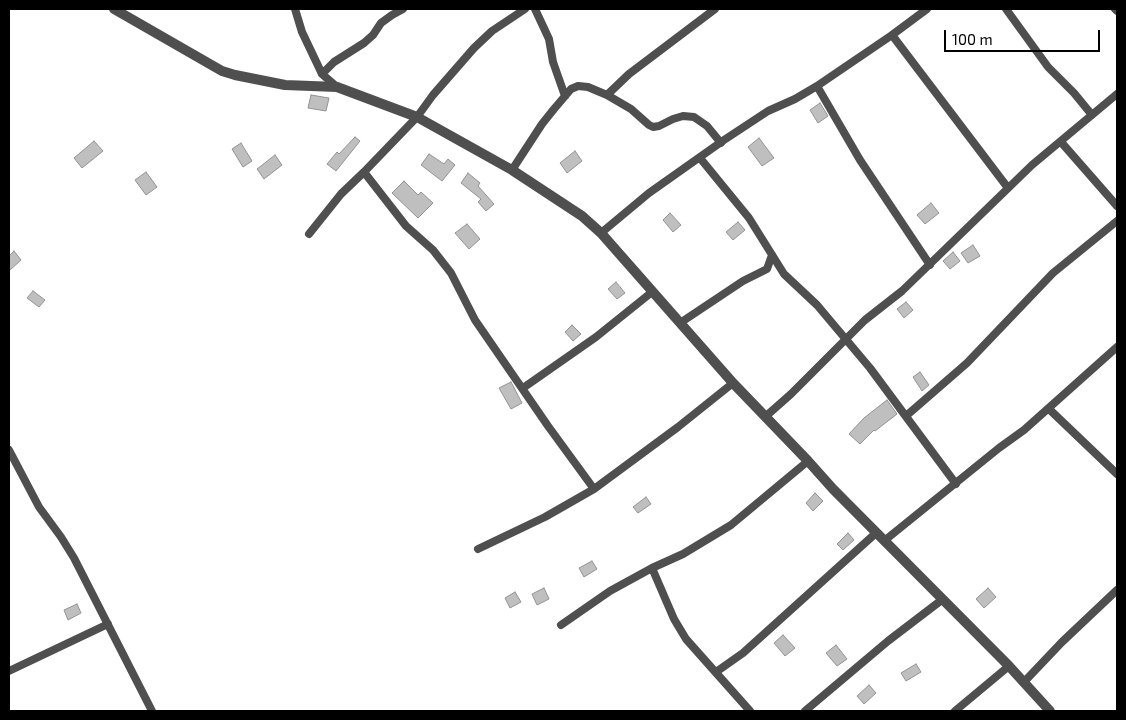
<!DOCTYPE html>
<html>
<head>
<meta charset="utf-8">
<style>
	body { margin:0 }
	#map { position:relative; width:1126px; height:720px; overflow:hidden; background:#fff; font-family:"Exo 2",sans-serif }
	canvas { display:block }
	.frame { position:absolute; inset:0; border:10px solid #000; pointer-events:none }
	.scale { position:absolute; left:944px; top:30px; width:156px; height:22px; box-sizing:border-box; border:2px solid #000; border-top:0; padding-left:6px; font-size:15px; line-height:18px; white-space:nowrap; color:#000; -webkit-text-stroke:4px #fff; paint-order:stroke }
</style>
</head>
<body>
<div id="map">
<canvas width="1126" height="720"></canvas>
<div class="frame"></div>
<div class="scale">100 m</div>
</div>
<script>
const ctx = document.querySelector('canvas').getContext('2d');
ctx.lineJoin = 'round';
function paint(path, color) {
  ctx.fillStyle = color;
  ctx.fill(path, 'evenodd');
}
function poly(rows) {
  const path = new Path2D();
  for (const r of rows) {
    path.moveTo(r[0], r[1]);
    for (let i = 2; i < r.length; i += 2) path.lineTo(r[i], r[i + 1]);
  }
  return path;
}
function stroke(path, color, width, dash) {
  ctx.strokeStyle = color;
  ctx.lineWidth = width;
  ctx.lineCap = dash ? 'butt' : 'round';
  ctx.setLineDash(dash || []);
  ctx.stroke(path);
}
const building = poly([
	[311,95,329,98,326,111,308,108,311,95],
	[820,103,828,116,818,123,810,110,820,103],
	[355,137,360,141,336,171,327,164,337,152,339,154,355,137],
	[759,138,774,158,762,166,748,147,759,138],
	[94,141,103,151,82,168,74,158,94,141],
	[241,143,252,161,243,167,232,149,241,143],
	[575,151,582,161,567,173,560,163,575,151],
	[429,154,444,164,448,159,455,165,442,181,421,165,429,154],
	[275,155,282,165,264,179,257,169,275,155],
	[146,172,157,187,146,195,135,180,146,172],
	[468,173,480,183,478,186,494,204,486,211,478,202,481,199,461,183,468,173],
	[404,181,418,195,421,192,433,203,418,218,392,193,404,181],
	[931,203,939,213,925,224,917,215,931,203],
	[670,213,681,225,673,232,663,220,670,213],
	[738,222,745,230,733,240,726,232,738,222],
	[467,224,480,239,469,249,455,233,467,224],
	[973,245,980,256,968,263,961,253,973,245],
	[14,251,21,260,9,271,9,256,14,251],
	[953,252,960,261,950,269,943,261,953,252],
	[616,282,625,293,617,299,608,289,616,282],
	[33,291,45,300,39,307,27,298,33,291],
	[906,302,913,310,904,318,897,309,906,302],
	[572,325,581,334,573,341,565,332,572,325],
	[920,372,929,385,922,391,913,377,920,372],
	[511,382,522,403,511,409,499,388,511,382],
	[887,400,897,414,875,431,874,430,860,444,849,434,864,418,887,400],
	[815,493,823,501,813,511,806,503,815,493],
	[646,497,651,504,638,513,633,507,646,497],
	[848,533,854,540,843,550,837,544,848,533],
	[592,561,597,569,584,577,579,568,592,561],
	[544,588,549,599,537,605,532,594,544,588],
	[988,588,996,597,984,608,976,599,988,588],
	[515,592,521,602,510,608,505,598,515,592],
	[77,604,81,613,68,620,64,610,77,604],
	[783,635,795,648,785,656,774,643,783,635],
	[836,645,847,659,837,666,826,653,836,645],
	[916,664,921,672,906,681,901,673,916,664],
	[869,685,876,693,864,704,857,696,869,685]
]);
paint(building, '#bfbfbf');
stroke(building, '#939393', 1);
stroke(poly([
	[295,9,302,32,322,74,337,87],
	[535,9,549,39,553,62,565,96],
	[1006,9,1048,67,1074,93,1092,115],
	[1115,9,1117,11],
	[892,35,1008,188],
	[322,74,334,62,364,43,373,35,381,23,392,15,403,9],
	[817,86,860,160,930,265],
	[607,95,629,74,715,9],
	[1061,142,1117,206],
	[700,158,749,218,784,274,817,305,870,368,956,484],
	[512,170,542,124,554,109,571,89,578,86,588,87,607,95,631,109,649,125,653,127,659,126,673,119,683,116,694,117,707,126,721,143],
	[364,172,406,226,433,250,451,273,475,320,548,426,594,489],
	[601,233,649,193,724,140,768,111,795,99,817,86,892,35,927,9],
	[309,234,341,194,364,172,417,117,433,95,474,48,492,31,525,9],
	[680,323,743,281,767,269,772,255],
	[523,388,596,337,652,292],
	[1049,409,1117,474],
	[906,416,967,363,1053,273,1117,221],
	[765,417,791,394,865,320,902,291,1032,165,1117,94],
	[9,450,39,507,61,537,74,558,152,711],
	[884,541,999,448,1024,430,1117,347],
	[478,549,545,517,594,489,678,427,733,383],
	[652,568,674,619,686,639,750,711],
	[561,625,610,591,652,568,683,554,731,525,808,461],
	[9,671,108,624],
	[716,672,743,653,876,533],
	[1024,682,1062,642,1117,590],
	[805,711,888,641,943,599],
	[955,711,1009,666]
]), '#4f4f4f', 8);
stroke(poly([
	[114,9,222,71,235,75,285,85,337,87,417,117,512,170,582,216,601,233,733,383,808,461,833,489,1009,666,1050,711]
]), '#4f4f4f', 10);
</script>
</body>
</html>
